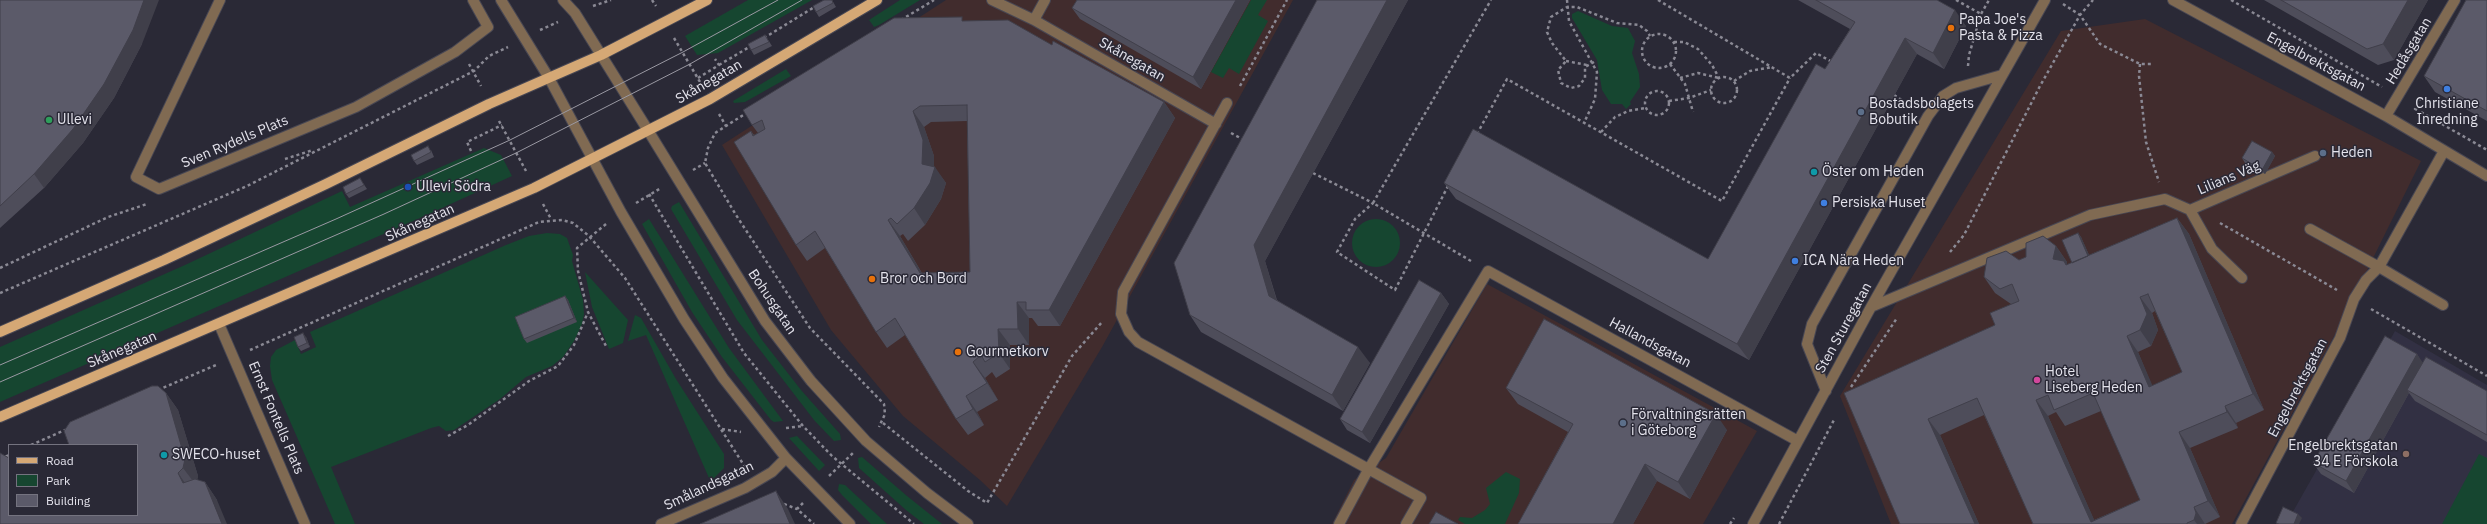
<!DOCTYPE html>
<html>
<head>
<meta charset="utf-8">
<style>
	body { margin:0 }
	#map { position:relative; width:2487px; height:524px; overflow:hidden; background:#2a2936; font-family:"IBM Plex Sans",sans-serif }
	canvas { display:block }
	.legend { position:absolute; left:8px; top:444px; width:130px; height:72px; box-sizing:border-box; background:#2a2936; border:1px solid #74737f; margin:0; padding:5px 7px; list-style:none; font-size:12px; color:#e4e3ec }
	.legend li { display:flex; align-items:center; gap:8px; height:20px }
	.legend b { width:20px; border:1px solid #74737f }
</style>
</head>
<body>
<div id="map">
<canvas width="2487" height="524"></canvas>
<ul class="legend">
<li><b style="height:5px;background:#d5a875"></b>Road</li>
<li><b style="height:11px;background:#164630"></b>Park</li>
<li><b style="height:11px;background:#5b5a69"></b>Building</li>
</ul>
</div>
<script>
const ctx = document.querySelector('canvas').getContext('2d');
ctx.lineJoin = 'round';
function paint(path, color) {
  ctx.fillStyle = color;
  ctx.fill(path, 'evenodd');
}
function poly(rows) {
  const path = new Path2D();
  for (const r of rows) {
    if (r.length === 3) {
      path.moveTo(r[0] + r[2], r[1]);
      path.arc(r[0], r[1], r[2], 0, 2 * Math.PI);
      continue;
    }
    path.moveTo(r[0], r[1]);
    for (let i = 2; i < r.length; i += 2) path.lineTo(r[i], r[i + 1]);
  }
  return path;
}
function stroke(path, color, width, dash) {
  ctx.strokeStyle = color;
  ctx.lineWidth = width;
  ctx.lineCap = dash ? 'butt' : 'round';
  ctx.setLineDash(dash || []);
  ctx.stroke(path);
}
function drawText(font, color, halo, rows, align = 'center') {
  ctx.font = font + ' "IBM Plex Sans",sans-serif';
  ctx.lineWidth = 3;
  ctx.setLineDash([]);
  ctx.textBaseline = 'middle';
  ctx.strokeStyle = halo;
  ctx.fillStyle = color;
  for (const [text, x, y, turn = 0] of rows) {
    ctx.save();
    ctx.translate(x, y);
    ctx.rotate((+turn || 0) * Math.PI / 180);
    ctx.textAlign = isNaN(turn) ? turn : align;
    if (halo) ctx.strokeText(text, 0, 0);
    ctx.fillText(text, 0, 0);
    ctx.restore();
  }
}
paint(poly([
	[946,0,1293,0,1102,347,1007,506,980,480,903,416,831,330,722,145],
	[2145,19,2421,161,2339,327,2232,524,1891,524,1840,396,2061,31],
	[1487,284,1757,431,1703,524,1332,524,1354,480,1386,458]
]), '#412c2d');
paint(poly([
	[2395,331,2487,385,2487,524,2286,524]
]), '#323043');
paint(poly([
	[748,0,812,0,718,53,697,55,685,36],
	[900,0,920,0,879,25,874,27,872,24,869,20],
	[1251,0,1267,0,1258,15,1268,21,1239,74,1229,68,1223,78,1211,72],
	[1578,11,1612,26,1628,28,1635,41,1632,53,1639,74,1640,87,1630,102,1631,104,1626,109,1622,104,1611,104,1602,90,1597,60,1572,18,1572,14],
	[786,69,791,76,745,102,734,103,733,101],
	[484,148,501,155,512,176,420,218,0,402,0,347,185,265,342,191,350,207],
	[679,202,762,340,801,390,840,434,841,440,834,441,814,420,737,320,671,209,672,206],
	[649,219,729,348,783,421,774,422,771,420,722,357,692,312,642,224],
	[1376,243,24],
	[547,233,560,234,567,238,573,255,572,261,583,300,584,314,582,324,574,341,563,357,552,366,526,377,500,399,454,430,446,431,439,426,431,428,331,467,355,524,335,524,272,380,270,366,271,357,276,350,295,340,301,354,316,347,310,332,506,245,529,236],
	[585,272,628,320,623,343,609,349,592,307],
	[635,315,641,318,676,379,724,454,724,468,714,478,709,478,646,335,628,341],
	[797,436,825,465,819,471,789,438],
	[2479,454,2487,458,2487,524,2442,524],
	[862,457,907,496,942,524,924,524,906,510,859,468,858,458],
	[1506,472,1520,479,1519,493,1505,524,1465,524,1458,520,1460,517,1472,518,1485,510,1490,504,1486,488],
	[839,484,845,485,887,524,871,524,842,495,838,490]
]), '#164630');
const minor = poly([
	[220,0,136,177,159,189,356,107,455,52,488,27,473,0],
	[501,0,549,78,621,212,684,319,723,378,786,458,850,524],
	[563,0,575,13,649,132,765,321,811,381,866,441,927,493,968,524],
	[992,0,1034,20,1045,0],
	[2173,0,2386,116,2487,176],
	[1034,20,1216,124],
	[1227,103,1123,292,1121,314,1129,332,1138,342,1421,498,1406,524],
	[2386,116,2455,0],
	[2310,229,2379,267,2443,305],
	[2242,278,2212,249,2190,210,2315,156],
	[1871,307,2090,215,2165,199,2190,210],
	[219,324,305,524],
	[1826,391,1807,344,1812,324,1928,116,1943,96,1956,88,2002,75],
	[661,524,745,488,772,472,786,458],
	[1339,524,1368,470,1488,271,1798,441],
	[1753,524,1871,307,2045,0],
	[2241,524,2340,338,2354,299,2366,280,2379,267,2444,151]
]);
const major = poly([
	[0,332,164,260,326,184,489,104,601,55,707,0],
	[0,417,534,188,710,99,877,0]
]);
stroke(minor, '#484753', 12);
stroke(major, '#484753', 12);
stroke(poly([
	[652,0,656,6],
	[1567,0,1569,21,1597,72,1595,99,1584,123],
	[1658,0,1790,78,1816,53,1832,62],
	[1956,0,1981,14],
	[2231,0,2382,87],
	[2063,4,2080,15,2100,44,2140,64,2153,64],
	[593,6,611,0],
	[901,20,934,0],
	[540,30,558,22],
	[1659,51,17],
	[674,38,700,82],
	[764,38,816,6],
	[1674,42,1684,42,1698,49,1712,65,1719,78],
	[1566,61,1587,65],
	[1594,62,1585,67,1585,78,1579,86,1571,88,1561,83,1558,70,1566,61,1552,43,1547,32,1551,17,1567,7,1577,7,1617,23,1639,25,1647,31,1650,36],
	[469,64,481,86],
	[1670,64,1685,84,1693,112],
	[2140,64,2139,76,2146,142,2159,182],
	[719,65,751,46],
	[1968,66,1969,55,1981,14,1989,0],
	[1724,90,13],
	[698,78,719,65,715,59],
	[1680,78,1698,73,1719,78],
	[1734,81,1750,71,1772,67],
	[1240,86,1287,0],
	[1657,103,12],
	[1894,95,1912,107],
	[1669,101,1689,98,1711,90],
	[2417,110,2415,109,2420,99],
	[748,112,715,133,708,148,705,163,736,215,810,328,884,404,885,414,879,427],
	[2421,112,2487,150],
	[719,114,726,126],
	[499,121,526,171],
	[1601,132,1615,117,1628,111,1646,108],
	[1231,133,1244,140],
	[1477,134,1507,79,1722,201,1790,78],
	[471,151,467,142,502,125],
	[285,159,313,150],
	[693,170,705,163],
	[1313,173,1373,203,1355,219,1337,252,1395,290,1448,186],
	[649,194,744,353,803,426,832,456,914,524],
	[636,203,661,188],
	[543,204,551,219],
	[2220,223,2337,290],
	[606,224,577,248,578,271,588,312,606,346],
	[1950,252,1964,235,2040,86,2080,15,2093,0],
	[1471,261,1373,203,1491,0],
	[0,268,108,217,147,204],
	[0,293,247,186,474,71,489,56,508,47],
	[2371,309,2487,376],
	[250,350,539,222,562,220,573,223,589,236,625,278,745,467],
	[1851,387,1897,318],
	[158,390,216,365],
	[883,423,968,491,987,503,1072,356,1103,321],
	[786,428,803,426],
	[722,429,741,432],
	[448,436,468,425,529,381,558,366,574,345,588,312],
	[31,445,65,430],
	[0,459,9,455],
	[829,476,853,453],
	[803,503,797,509,814,524],
	[784,504,797,509],
	[1730,524,1734,518],
	[1779,524,1835,418]
]), '#8a8994', 2.5, [3, 3]);
stroke(minor, '#806a52', 10);
stroke(major, '#d5a875', 10);
stroke(poly([
	[0,365,336,219,510,140,683,52,778,0],
	[0,382,384,214,516,153,690,64,802,0]
]), '#9a99a3', 1);
paint(poly([
	[0,0,142,44,114,98,83,143,44,188,0,228],
	[832,0,836,7,819,17,816,12],
	[1250,0,1201,89,1080,19,1072,8],
	[1317,0,1408,0,1265,261,1277,300,1370,363,1343,411,1201,332,1190,315],
	[1798,0,1937,0,1966,26,1944,69,1917,54,1749,360,1456,199,1444,183,1708,259,1825,69,1850,29],
	[2264,0,2428,0,2394,60,2378,65],
	[2487,0,2487,121,2435,92,2424,76],
	[964,21,1052,45,1164,102,1175,118,1060,326,1038,326,1032,318,1029,318,1029,345,1010,345,1010,369,996,378,992,372,985,378,998,400,977,412,984,425,968,435,956,419,905,335,887,348,876,332,825,248,807,261,796,245,751,131,754,135,758,133,752,125],
	[967,121,970,272,922,273,900,236,903,234,908,241,925,225,941,199,946,183,934,167,934,156,924,127,931,122],
	[765,35,772,46,754,55,751,50],
	[431,150,434,157,417,165,414,161],
	[2272,152,2275,156,2265,174,2245,163,2242,158],
	[363,183,367,189,349,198,346,194],
	[2177,218,2189,234,2264,410,2236,423,2238,428,2190,448,2220,517,2205,524,2033,524,1984,415,1940,435,1979,524,1900,524,1844,393,1995,325,2011,304,1995,293,1984,277,2019,260,2056,246,2067,262,2067,265,2072,263,2078,233,2081,237,2089,255],
	[2155,311,2182,372,2152,386,2138,352,2151,346,2158,330,2152,313],
	[2101,411,2140,500,2094,520,2048,416,2056,412,2065,426],
	[1441,293,1449,304,1370,443,1347,430,1340,419],
	[565,296,568,300,577,322,527,343,524,339],
	[306,337,310,347,301,351,298,347],
	[2417,354,2422,363,2487,391,2487,442,2415,401,2409,393,2354,493,2321,474,2313,463],
	[1506,388,1727,430,1690,499,1657,481,1633,524,1518,524,1568,432,1518,404],
	[166,393,178,410,198,476,197,480,205,482,217,500,9,515]
]), '#4e4d5a');
paint(poly([
	[144,0,159,0,142,44,114,98,83,143,44,188,34,174],
	[1236,0,1250,0,1201,89,1193,77],
	[1387,0,1408,0,1265,261,1280,312,1269,296,1254,245],
	[2408,0,2428,0,2394,60,2383,44],
	[1955,10,1966,26,1944,69,1933,53],
	[1905,38,1917,54,1749,360,1737,344],
	[1164,102,1175,118,1060,326,1049,310],
	[913,111,924,127,934,156,934,170,935,167,946,183,941,199,925,225,914,208],
	[2272,152,2275,156,2265,174,2262,170],
	[2177,218,2189,234,2264,410,2253,394],
	[888,220,900,236,931,289,920,273],
	[2078,233,2081,237,2097,273,2094,269],
	[2056,246,2067,262,2067,264,2076,277,2053,259],
	[1441,293,1449,304,1370,443,1362,432],
	[565,296,568,300,577,322,574,318],
	[2140,297,2152,313,2158,330,2151,346,2140,330],
	[1017,302,1029,318,1029,345,1018,329],
	[998,329,1010,345,1010,369,999,353],
	[303,333,306,337,310,347,307,343],
	[2127,336,2138,352,2160,403,2149,387],
	[1358,347,1370,363,1343,411,1332,395],
	[2417,354,2425,366,2407,390,2409,393,2354,493,2346,481],
	[973,362,985,378,998,400,987,383],
	[166,393,178,410,198,476,196,485,183,468],
	[966,396,977,412,984,425,973,409],
	[2036,400,2048,416,2096,524,2091,522],
	[2225,406,2236,423,2238,428,2227,412],
	[1716,414,1727,430,1690,499,1678,482],
	[1928,419,1940,435,1979,524,1975,524],
	[2179,432,2190,448,2220,517,2208,501],
	[1645,464,1657,481,1633,524,1613,524],
	[178,473,190,490,183,483],
	[205,482,217,500,227,524,222,524],
	[776,491,788,509,795,524,790,524],
	[2194,507,2205,524,2197,524,2194,520],
	[2298,514,2302,518,2299,524,2294,524]
]), '#403f4a');
const building = poly([
	[0,0,144,0,133,30,104,84,73,129,34,174,0,206,0,0],
	[824,0,832,0,833,3,816,12,813,6,824,0],
	[1077,0,1236,0,1193,77,1072,8,1077,0],
	[1317,0,1387,0,1254,245,1269,296,1358,347,1332,395,1190,315,1174,263,1317,0],
	[1816,0,1937,0,1955,10,1933,53,1905,38,1737,344,1444,183,1473,129,1708,259,1816,64,1825,69,1855,22,1816,0],
	[2281,0,2408,0,2383,44,2367,49,2281,0],
	[2466,0,2487,0,2487,111,2424,76,2466,0],
	[962,17,962,21,1008,20,1052,45,1053,41,1164,102,1049,310,1026,310,1026,302,1017,302,1018,329,998,329,999,353,985,362,981,355,973,362,987,383,966,396,973,409,956,419,895,318,876,332,815,231,796,245,734,142,751,131,753,136,765,129,762,120,752,125,743,110,894,18,962,17],
	[967,105,970,272,920,273,888,220,891,218,897,224,914,208,930,183,935,167,922,164,923,140,913,111,920,106,967,105],
	[765,35,769,42,751,50,748,44,765,35],
	[2252,141,2272,152,2262,170,2242,158,2252,141],
	[428,146,431,152,414,161,411,155,428,146],
	[360,178,364,185,346,194,343,187,360,178],
	[2177,218,2253,394,2225,406,2227,412,2179,432,2208,501,2194,507,2196,513,2194,520,2187,523,2187,524,2033,524,1977,398,1928,419,1975,524,1900,524,1844,393,1995,325,1990,313,2019,301,2012,284,2000,289,1984,277,1987,258,2006,251,2019,260,2026,257,2026,243,2043,236,2056,246,2053,259,2064,261,2066,265,2177,218],
	[2148,294,2182,372,2149,387,2127,336,2140,330,2147,314,2140,297,2148,294],
	[2093,393,2140,500,2091,522,2036,400,2048,395,2054,410,2093,393],
	[2078,233,2088,256,2072,263,2062,240,2078,233],
	[1419,280,1441,293,1362,432,1340,419,1419,280],
	[565,296,574,318,524,339,515,317,565,296],
	[1544,319,1716,414,1678,482,1645,464,1613,524,1518,524,1573,424,1506,388,1544,319],
	[303,333,307,343,298,347,294,337,303,333],
	[2385,336,2417,354,2346,481,2313,463,2385,336],
	[2426,357,2487,391,2487,435,2407,390,2426,357],
	[152,386,158,386,166,393,185,459,183,468,178,473,183,483,195,479,205,482,222,524,0,524,0,453,9,458,9,515,137,515,137,445,69,445,64,431,70,422,152,386],
	[776,491,790,524,700,524,776,491],
	[2283,507,2298,514,2294,524,2279,524,2276,523,2283,507],
	[1436,512,1458,524,1429,524,1436,512]
]);
paint(building, '#5b5a69');
stroke(building, '#403f4a', 1);
for (const [x, y, r, color] of [
	[1951,28,4,"#e8710a"],
	[2447,89,4,"#3f7fe0"],
	[1861,112,4,"#5c6f8a"],
	[49,120,4,"#2e9e5b"],
	[2323,153,4,"#5c6f8a"],
	[1814,172,4,"#0f9aa8"],
	[408,187,4,"#1a4fb4"],
	[1824,203,4,"#3f7fe0"],
	[1795,261,4,"#3f7fe0"],
	[872,279,4,"#e8710a"],
	[958,352,4,"#e8710a"],
	[2037,380,4,"#d1479c"],
	[1623,423,4,"#5c6f8a"],
	[2406,454,4,"#8d6e63"],
	[164,455,4,"#0f9aa8"]
]) {
  const dot = new Path2D();
  dot.arc(x, y, r, 0, 2 * Math.PI);
  ctx.fillStyle = color;
  ctx.fill(dot);
  stroke(dot, '#2a2936', 1.5);
}
drawText('14px', '#e4e3ec', '#2a2936', [
	["Papa Joe's",1959,20],
	["Pasta & Pizza",1959,36],
	["Bostadsbolagets",1869,104],
	["Bobutik",1869,120],
	["Christiane",2447,104,"center"],
	["Inredning",2447,120,"center"],
	["Ullevi",57,120],
	["Heden",2331,153],
	["Öster om Heden",1822,172],
	["Ullevi Södra",416,187],
	["Persiska Huset",1832,203],
	["ICA Nära Heden",1803,261],
	["Bror och Bord",880,279],
	["Gourmetkorv",966,352],
	["Hotel",2045,372],
	["Liseberg Heden",2045,388],
	["Förvaltningsrätten",1631,415],
	["i Göteborg",1631,431],
	["Engelbrektsgatan",2398,446,"right"],
	["34 E Förskola",2398,462,"right"],
	["SWECO-huset",172,455]
], 'left');
drawText('14px', '#e4e3ec', '#2a2936', [
	["Hedåsgatan",2409,51,-59],
	["Skånegatan",1132,60,30],
	["Engelbrektsgatan",2316,62,28],
	["Skånegatan",709,82,-30],
	["Sven Rydells Plats",235,142,-23],
	["Lilians Väg",2229,178,-23],
	["Skånegatan",420,223,-24],
	["Bohusgatan",772,302,56],
	["Sten Sturegatan",1844,328,-61],
	["Hallandsgatan",1650,343,28],
	["Skånegatan",122,350,-23],
	["Engelbrektsgatan",2298,388,-62],
	["Ernst Fontells Plats",276,418,67],
	["Smålandsgatan",709,486,-25]
]);
</script>
</body>
</html>
